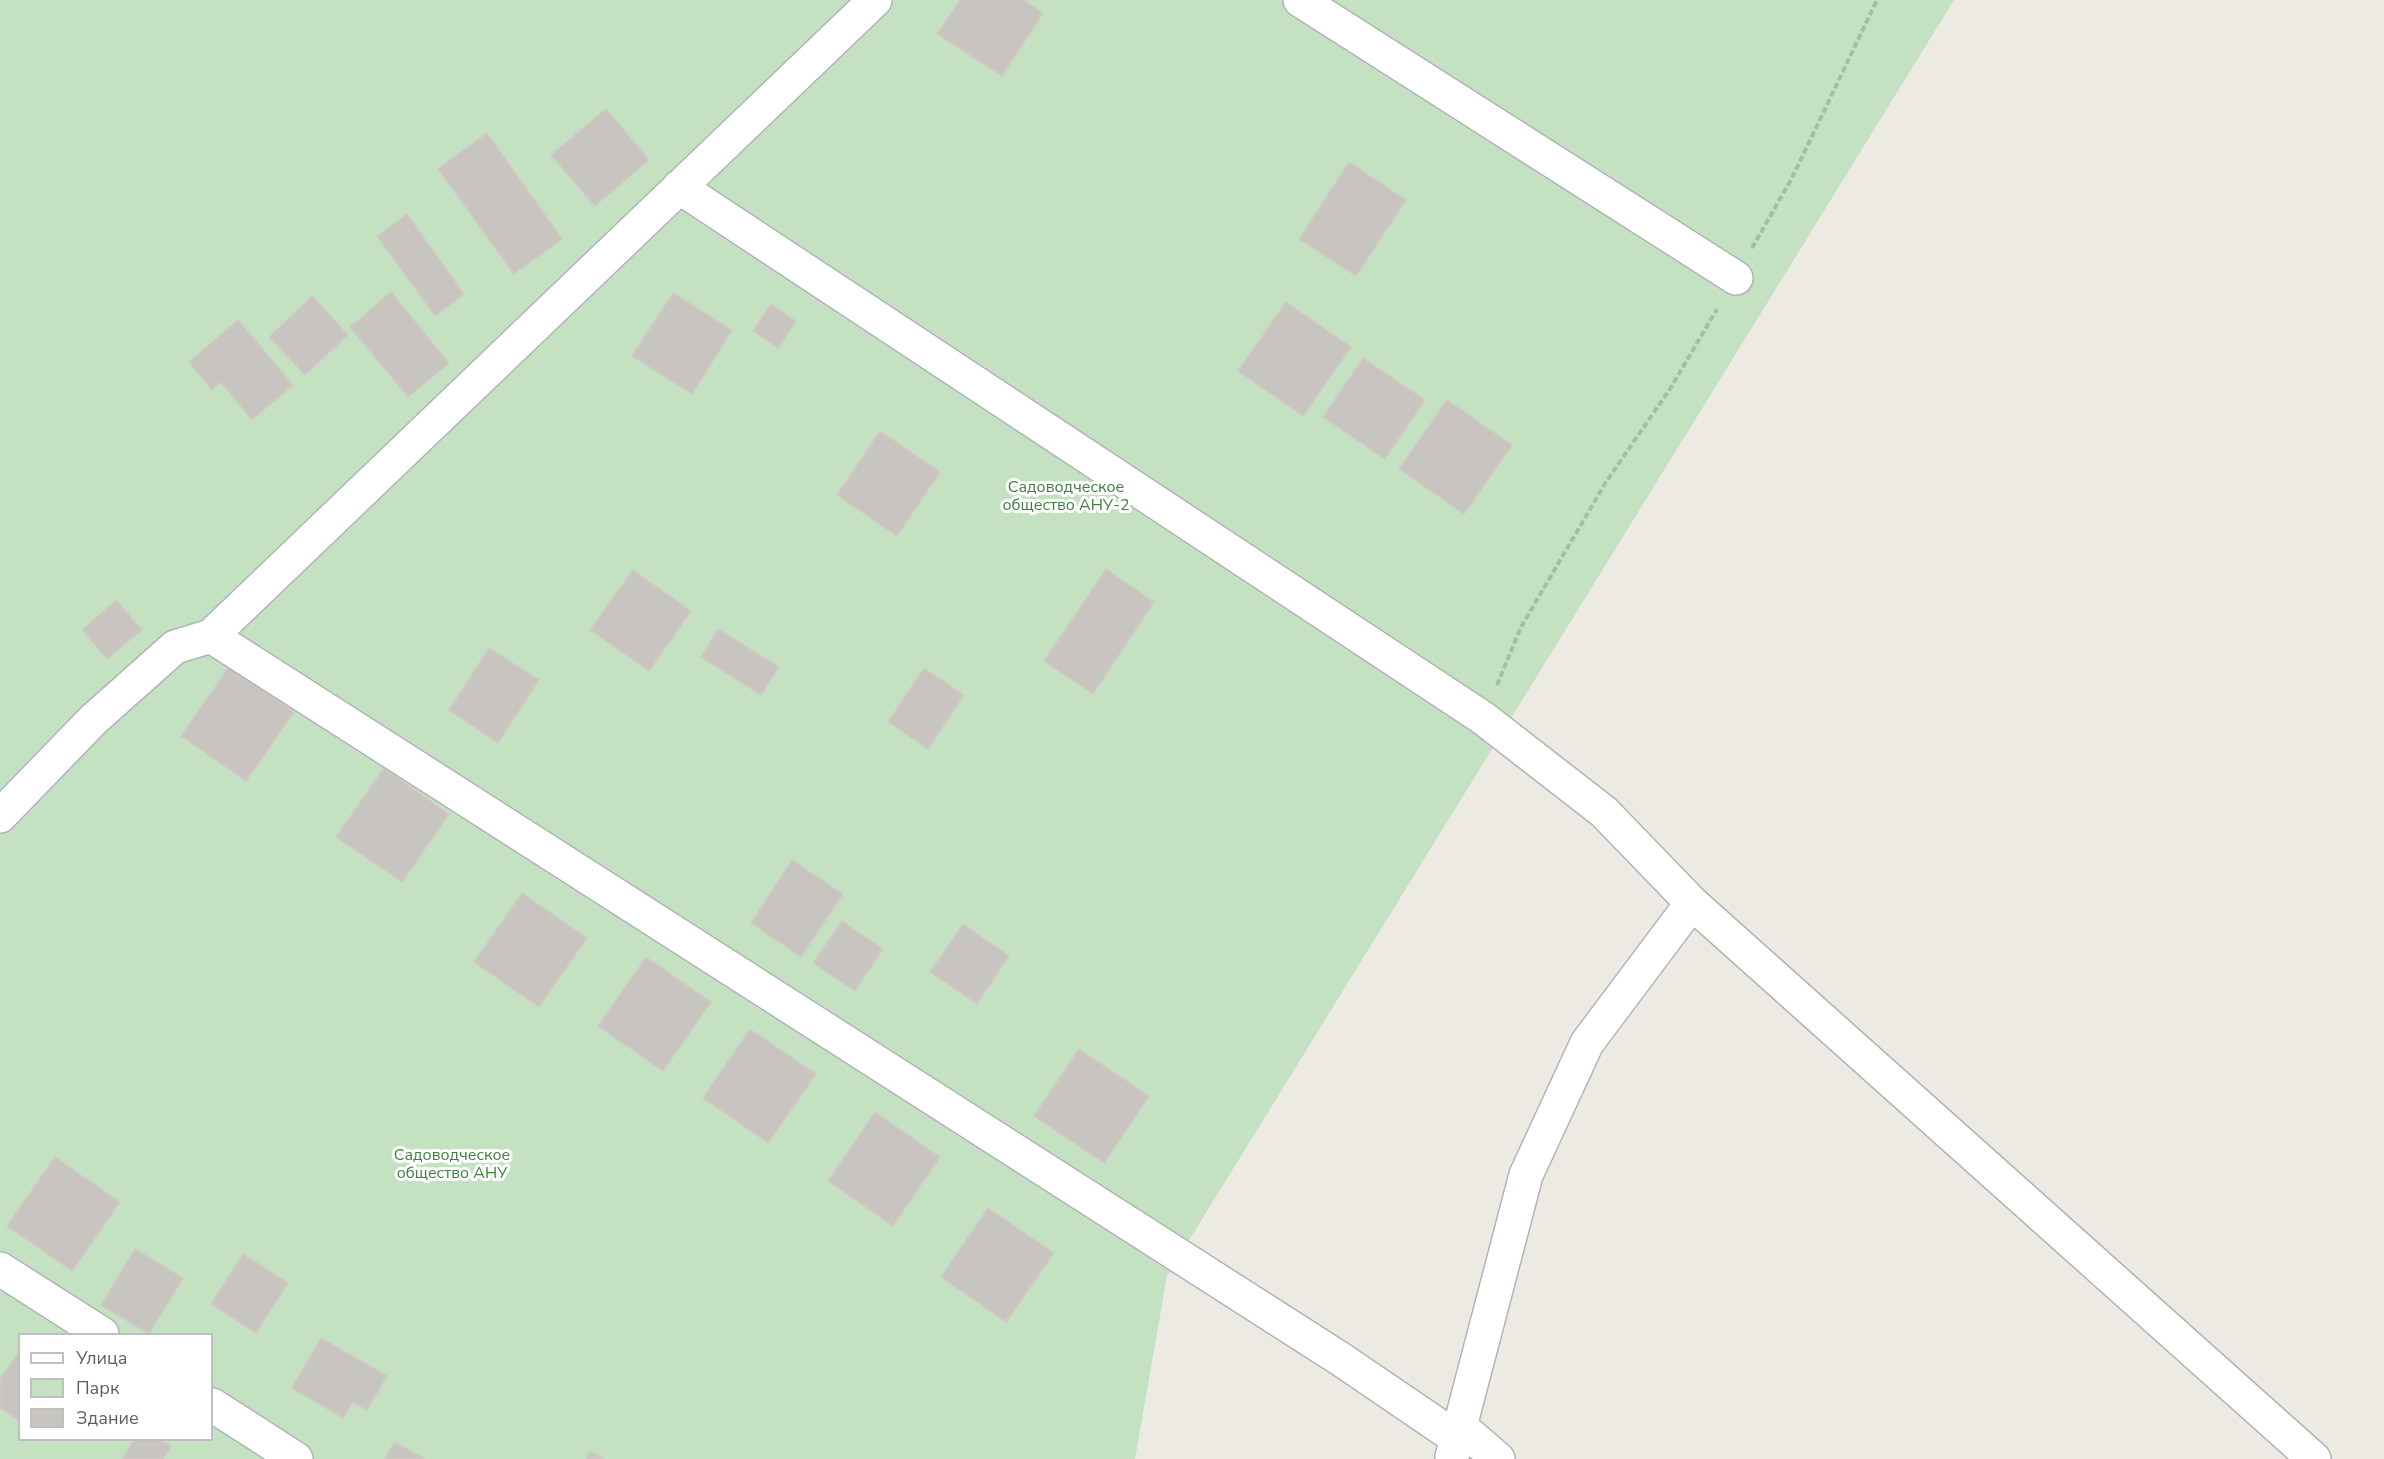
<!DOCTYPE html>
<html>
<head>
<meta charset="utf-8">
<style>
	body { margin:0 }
	#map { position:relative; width:2384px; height:1459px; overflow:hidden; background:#eceae3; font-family:"Nunito Sans",sans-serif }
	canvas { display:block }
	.legend { position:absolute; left:18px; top:1333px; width:195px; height:108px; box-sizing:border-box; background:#fff; border:2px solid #bdbfc0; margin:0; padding:8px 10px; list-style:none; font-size:18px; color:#5b5f62 }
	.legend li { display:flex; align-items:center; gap:12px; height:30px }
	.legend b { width:30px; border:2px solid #bdbfc0 }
</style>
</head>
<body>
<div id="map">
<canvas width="2384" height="1459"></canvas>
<ul class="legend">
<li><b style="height:8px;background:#fff"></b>Улица</li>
<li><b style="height:16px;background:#c4e2c2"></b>Парк</li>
<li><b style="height:16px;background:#c8c5c0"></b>Здание</li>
</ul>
</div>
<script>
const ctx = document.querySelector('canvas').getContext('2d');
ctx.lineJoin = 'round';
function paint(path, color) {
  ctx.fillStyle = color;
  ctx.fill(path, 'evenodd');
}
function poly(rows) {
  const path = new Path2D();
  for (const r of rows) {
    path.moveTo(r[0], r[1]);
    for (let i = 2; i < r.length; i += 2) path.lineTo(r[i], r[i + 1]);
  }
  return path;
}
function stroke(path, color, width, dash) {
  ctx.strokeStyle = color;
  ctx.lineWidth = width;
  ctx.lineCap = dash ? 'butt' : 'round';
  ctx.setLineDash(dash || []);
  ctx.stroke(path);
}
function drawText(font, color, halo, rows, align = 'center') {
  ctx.font = font + ' "Nunito Sans",sans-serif';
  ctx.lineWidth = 6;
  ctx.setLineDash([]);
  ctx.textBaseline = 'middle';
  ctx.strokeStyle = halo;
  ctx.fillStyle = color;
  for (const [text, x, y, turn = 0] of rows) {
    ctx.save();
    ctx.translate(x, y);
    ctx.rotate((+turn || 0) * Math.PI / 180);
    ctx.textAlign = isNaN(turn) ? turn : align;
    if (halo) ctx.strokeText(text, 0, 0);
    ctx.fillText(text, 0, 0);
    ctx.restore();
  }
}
paint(poly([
	[0,0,1954,0,1167,1276,1135,1459,0,1459],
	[20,1334,212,1334,212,1440,20,1440]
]), '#c4e2c2');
const building = poly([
	[960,0,1024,0,1043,13,1002,76,937,34,960,0],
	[606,109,649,160,595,206,551,155,606,109],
	[487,133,562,239,514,274,438,169,487,133],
	[1349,162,1406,200,1356,276,1299,239,1349,162],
	[407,214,464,294,435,316,377,236,407,214],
	[391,292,449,363,408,397,350,327,391,292],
	[673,293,732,330,692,394,632,356,673,293],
	[312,296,348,335,305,375,269,337,312,296],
	[1286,302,1351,347,1303,416,1238,371,1286,302],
	[771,304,796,321,778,348,753,331,771,304],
	[238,320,293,385,252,420,221,382,212,390,189,362,238,320],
	[1363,358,1425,400,1385,459,1323,417,1363,358],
	[1447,400,1512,445,1464,514,1399,469,1447,400],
	[880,431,940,472,897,536,837,495,880,431],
	[1106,569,1154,602,1093,694,1044,661,1106,569],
	[633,570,691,611,649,671,590,630,633,570],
	[116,600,142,630,107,659,82,630,116,600],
	[718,629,779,667,761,695,701,657,718,629],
	[489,648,539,680,498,743,449,710,489,648],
	[229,667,294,712,246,781,181,736,229,667],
	[924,668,964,695,928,749,888,722,924,668],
	[384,768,449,814,402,882,336,837,384,768],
	[792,860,843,894,801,957,751,923,792,860],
	[522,893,587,938,539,1007,474,962,522,893],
	[842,921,883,949,855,991,813,963,842,921],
	[963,924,1009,956,977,1004,930,972,963,924],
	[646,957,711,1002,663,1071,598,1026,646,957],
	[750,1029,816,1074,768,1143,703,1098,750,1029],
	[1079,1049,1149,1096,1104,1163,1034,1116,1079,1049],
	[875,1112,940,1157,893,1226,828,1181,875,1112],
	[55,1157,120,1202,72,1271,7,1226,55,1157],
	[988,1208,1054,1253,1006,1322,941,1277,988,1208],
	[135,1249,183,1278,149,1334,101,1305,135,1249],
	[243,1254,288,1283,256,1333,211,1304,243,1254],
	[321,1338,387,1376,367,1410,353,1402,343,1418,292,1388,321,1338],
	[20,1350,20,1421,0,1408,0,1379,20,1350],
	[134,1440,160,1440,171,1446,163,1459,122,1459,134,1440],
	[394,1442,424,1458,423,1459,385,1459,394,1442],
	[590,1451,604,1459,586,1459,590,1451]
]);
paint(building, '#c8c5c0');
stroke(building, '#d0cbc2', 1.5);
const minor = poly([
	[1300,0,1736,278],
	[679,187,1483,718,1604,812,1692,903,2314,1459],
	[211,636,875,0],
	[0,816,93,720,175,647,211,636,1342,1360,1458,1439],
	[0,1269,102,1334],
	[212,1405,296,1459],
	[1461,1427,1498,1459],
	[1452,1457,1526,1175,1587,1043,1692,903]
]);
stroke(minor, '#b0b4b7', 36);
stroke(poly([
	[1752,248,1792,178,1877,0],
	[1497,685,1521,627,1606,482,1670,389,1717,309]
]), '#9cc2a3', 4, [6, 3]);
stroke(minor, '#fff', 33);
drawText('16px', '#3e803c', '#fff', [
	["Садоводческое",1066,488],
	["общество АНУ-2",1066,506],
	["Садоводческое",452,1156],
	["общество АНУ",452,1174]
]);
</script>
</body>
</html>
